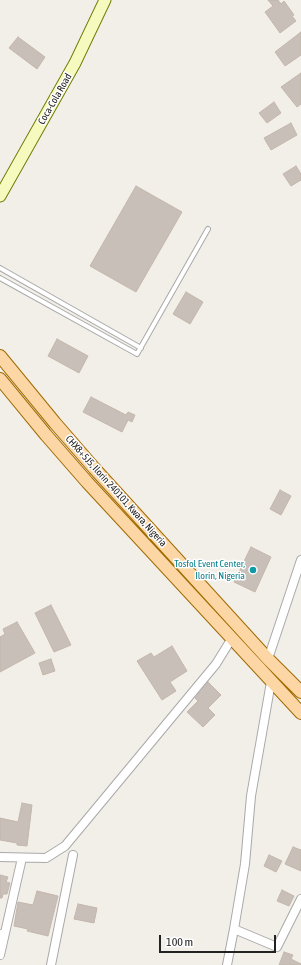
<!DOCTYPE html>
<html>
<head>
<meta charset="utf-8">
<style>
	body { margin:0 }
	#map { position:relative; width:301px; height:965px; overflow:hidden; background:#f2efe9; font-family:"Asap Condensed",sans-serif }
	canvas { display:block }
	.scale { position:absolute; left:159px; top:935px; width:117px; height:18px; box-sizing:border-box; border:2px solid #222; border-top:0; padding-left:5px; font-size:12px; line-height:14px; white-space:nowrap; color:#222; -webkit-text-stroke:3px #fff; paint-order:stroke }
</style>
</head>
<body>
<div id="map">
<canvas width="301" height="965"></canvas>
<div class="scale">100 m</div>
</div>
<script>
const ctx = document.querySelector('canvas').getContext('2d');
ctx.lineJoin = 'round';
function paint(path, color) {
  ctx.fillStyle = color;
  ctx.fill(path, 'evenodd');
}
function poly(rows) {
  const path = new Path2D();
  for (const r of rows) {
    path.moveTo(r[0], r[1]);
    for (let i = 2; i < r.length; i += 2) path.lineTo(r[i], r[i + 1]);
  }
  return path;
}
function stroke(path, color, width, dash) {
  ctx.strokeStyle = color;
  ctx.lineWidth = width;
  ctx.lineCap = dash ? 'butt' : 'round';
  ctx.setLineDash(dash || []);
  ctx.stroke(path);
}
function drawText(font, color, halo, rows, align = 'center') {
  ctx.font = font + ' "Asap Condensed",sans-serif';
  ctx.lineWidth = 3;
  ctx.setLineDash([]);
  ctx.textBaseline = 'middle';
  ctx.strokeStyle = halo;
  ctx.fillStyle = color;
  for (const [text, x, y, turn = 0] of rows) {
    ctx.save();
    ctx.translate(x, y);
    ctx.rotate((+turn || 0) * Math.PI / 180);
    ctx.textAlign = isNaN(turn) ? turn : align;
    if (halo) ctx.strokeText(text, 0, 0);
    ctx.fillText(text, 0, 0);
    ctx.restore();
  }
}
const building = poly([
	[268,0,278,0,281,4,284,1,294,15,292,16,296,21,280,33,265,12,273,6,268,0],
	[301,32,301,55,285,66,275,52,301,32],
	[18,37,45,57,37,69,9,48,18,37],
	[301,73,301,104,297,107,281,87,301,73],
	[274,102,281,113,267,123,259,113,274,102],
	[291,123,297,135,271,150,264,138,291,123],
	[296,166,301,174,301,180,291,186,283,174,296,166],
	[136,186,182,212,136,292,90,266,136,186],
	[186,292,203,302,190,324,173,314,186,292],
	[57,339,88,356,79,373,48,356,57,339],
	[91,397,126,415,128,412,135,415,132,422,128,420,122,432,83,412,91,397],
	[280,490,291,496,281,515,270,509,280,490],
	[251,547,271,557,255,592,234,582,251,547],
	[51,605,71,645,54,652,35,613,51,605],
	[17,622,35,653,0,672,0,637,5,634,3,629,17,622],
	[172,646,187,671,170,682,176,691,162,700,137,661,151,653,154,657,172,646],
	[51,659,55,671,43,675,39,663,51,659],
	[208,682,221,695,208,708,215,715,203,727,187,712,198,701,195,698,208,682],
	[22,803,32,805,27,846,17,845,17,843,0,840,0,818,18,822,22,803],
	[293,847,301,850,301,871,285,864,293,847],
	[269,855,282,861,276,872,264,866,269,855],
	[0,875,8,877,6,882,10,883,7,894,3,894,2,898,0,898,0,875],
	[282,890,294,896,289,906,277,901,282,890],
	[37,891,58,896,48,936,27,931,28,929,14,926,18,902,33,905,37,891],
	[78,904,97,908,94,923,74,919,78,904],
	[284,952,293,955,291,959,301,964,301,965,279,965,284,952]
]);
paint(building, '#c7bfb8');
stroke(building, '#c4b6ab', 1);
const lane = poly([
	[0,268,141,348],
	[0,278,137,354,208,229]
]);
const street = poly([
	[268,659,301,560],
	[0,857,46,858,65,846,216,664,232,638],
	[234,929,245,864,251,796,271,682],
	[0,934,5,933,22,858],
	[0,955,5,933],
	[51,965,73,855],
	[227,965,234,929,277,947,301,899]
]);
const secondary = poly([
	[0,196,75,63,105,0]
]);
const primary = poly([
	[0,356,55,423,94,468,268,659,301,692],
	[0,379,46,435,87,482,301,713]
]);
stroke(lane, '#a9a9a9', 6);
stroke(street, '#a9a9a9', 10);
stroke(secondary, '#707d05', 13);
stroke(primary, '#a06b00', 14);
stroke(lane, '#fff', 4);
stroke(street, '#fff', 8);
stroke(secondary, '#f7fabf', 11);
stroke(primary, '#fcd6a4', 12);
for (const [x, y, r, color] of [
	[253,570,4,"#0f9aa8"]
]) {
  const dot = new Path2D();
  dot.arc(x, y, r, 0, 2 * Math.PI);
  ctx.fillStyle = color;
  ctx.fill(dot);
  stroke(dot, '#fff', 1.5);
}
drawText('10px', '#222', '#fff', [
	["Coca-Cola Road",55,99,-60],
	["CHX8+5J5, Ilorin 240101, Kwara, Nigeria",116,491,48]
]);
drawText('10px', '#0d838f', '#fff', [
	["Tosfol Event Center,",245,564],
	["Ilorin, Nigeria",245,576]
], 'right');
</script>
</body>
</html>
